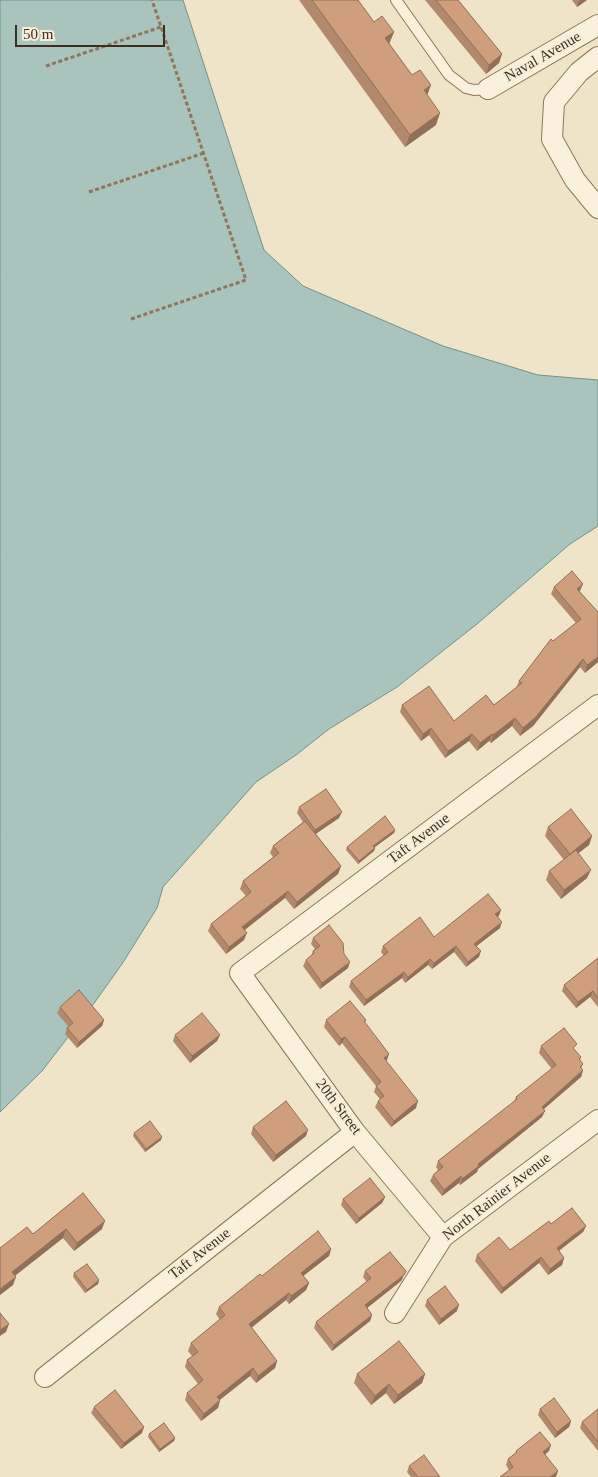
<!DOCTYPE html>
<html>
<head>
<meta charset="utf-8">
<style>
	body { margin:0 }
	#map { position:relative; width:598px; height:1477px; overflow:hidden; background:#f0e4c8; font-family:"Times New Roman",serif }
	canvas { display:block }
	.scale { position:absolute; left:15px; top:25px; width:150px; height:22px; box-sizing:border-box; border:2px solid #3d2e20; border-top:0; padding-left:6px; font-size:15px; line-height:18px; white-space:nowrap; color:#3d2e20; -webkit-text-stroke:4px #f7eed8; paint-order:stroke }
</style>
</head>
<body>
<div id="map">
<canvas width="598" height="1477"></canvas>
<div class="scale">50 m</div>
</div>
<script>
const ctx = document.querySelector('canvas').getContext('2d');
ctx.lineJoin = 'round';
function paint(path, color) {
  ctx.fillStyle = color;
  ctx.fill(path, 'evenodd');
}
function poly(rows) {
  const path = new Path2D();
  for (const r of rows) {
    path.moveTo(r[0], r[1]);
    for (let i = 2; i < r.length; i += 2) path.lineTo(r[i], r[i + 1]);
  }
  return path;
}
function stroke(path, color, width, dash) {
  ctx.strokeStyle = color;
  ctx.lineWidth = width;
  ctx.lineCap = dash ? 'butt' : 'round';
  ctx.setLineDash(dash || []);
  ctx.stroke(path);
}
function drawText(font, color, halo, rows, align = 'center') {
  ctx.font = font + ' "Times New Roman",serif';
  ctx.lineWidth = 4.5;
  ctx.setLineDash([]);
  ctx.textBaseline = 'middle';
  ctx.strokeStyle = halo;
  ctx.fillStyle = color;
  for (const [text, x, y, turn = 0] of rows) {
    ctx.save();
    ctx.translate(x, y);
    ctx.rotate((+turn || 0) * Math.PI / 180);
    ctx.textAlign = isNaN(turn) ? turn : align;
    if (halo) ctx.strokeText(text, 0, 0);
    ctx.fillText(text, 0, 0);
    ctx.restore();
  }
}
const water = poly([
	[0,0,183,0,264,250,303,286,443,346,538,375,598,380,598,526,570,544,477,624,397,687,329,729,296,755,256,782,163,887,157,908,122,964,95,1002,42,1071,0,1112,0,0]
]);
paint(water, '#a9c4bc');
stroke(water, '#6f938a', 1);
const service = poly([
	[396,0,449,75,466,88,474,90,488,89]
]);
const minor = poly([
	[598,57,579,72,554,102,552,139,575,180,598,208],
	[488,89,598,25],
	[443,1237,355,1132,240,973,598,705],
	[395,1313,443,1237,598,1120],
	[45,1377,355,1132]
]);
stroke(service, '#8d765c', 12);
stroke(minor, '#8d765c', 22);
stroke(poly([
	[46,66,161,27],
	[89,192,204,153],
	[131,319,246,280,152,0]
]), '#8d765c', 3, [4, 2.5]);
stroke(service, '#faf1dc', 10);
stroke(minor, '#faf1dc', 20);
paint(poly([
	[299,0,358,0,374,22,394,32,389,44,427,96,436,125,405,147],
	[425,0,458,0,502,54,499,63,486,74],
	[572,0,587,0,577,7],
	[554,587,580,591,580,592,598,612,598,662,585,673,580,667,533,726,520,736,512,726,491,743,489,741,477,751,469,741,445,758,429,735,421,741,400,712,402,705,454,721,494,705,516,688,519,681,553,641,576,623,551,594],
	[299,807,339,818,316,834,341,866,338,874,294,909,285,898,245,930,244,940,226,954,208,931,211,924,246,896,240,889,243,881,273,857,270,853,273,846,303,822,297,813],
	[548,827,592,836,589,845,578,853,587,878,561,899,546,880,549,871,564,860,545,836],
	[395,830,394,833,375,847,374,851,358,864,346,850,347,847],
	[501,910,497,916,500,928,477,946,479,957,466,967,454,952,432,969,428,965,405,983,402,978,364,1006,349,987,351,981,384,956,381,952,383,946,434,937],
	[313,938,344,954,348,968,320,989,303,966,306,960,311,956,313,951,315,949,311,944],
	[598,958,598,1007,590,997,576,1008,562,991,564,985],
	[60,1007,104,1020,102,1026,77,1048,65,1034,67,1028,68,1026,57,1013],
	[326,1020,366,1020,365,1023,387,1060,386,1061,416,1108,391,1127,375,1107,378,1101,380,1099,374,1092,376,1086,342,1043,339,1046,324,1027],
	[175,1035,220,1035,217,1041,190,1063,173,1041],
	[541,1046,575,1050,581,1057,580,1060,583,1064,581,1069,583,1070,581,1077,544,1109,542,1117,478,1169,477,1172,460,1185,459,1183,442,1196,430,1181,433,1175,438,1170,436,1167,438,1161,514,1102,516,1097,552,1069,539,1053],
	[253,1127,306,1136,273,1162,251,1134],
	[134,1133,161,1140,145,1152,133,1136],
	[83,1193,102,1229,74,1251,63,1238,15,1276,13,1285,0,1295,33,1234],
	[385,1197,382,1203,356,1224,341,1205,343,1199],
	[551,1224,586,1226,583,1232,559,1251,564,1258,562,1265,548,1275,539,1263,501,1294,475,1261,477,1255,510,1250],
	[331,1249,329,1256,303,1276,309,1283,306,1290,289,1304,286,1300,251,1328,277,1361,275,1368,256,1383,250,1376,220,1400,218,1408,201,1421,185,1400,187,1393,198,1384,185,1367,187,1360,192,1356,188,1351,191,1343,220,1320,216,1314,219,1307,262,1276],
	[365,1271,403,1278,401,1281,367,1308,372,1315,370,1321,332,1351,314,1328,316,1322,367,1282,363,1277],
	[74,1273,99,1280,98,1284,85,1293,73,1277],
	[427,1300,457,1311,439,1325,425,1306],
	[357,1374,425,1374,422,1383,394,1404,386,1393,371,1405,354,1383],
	[94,1407,142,1433,121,1449,91,1413],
	[540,1409,571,1421,569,1427,555,1438,538,1415],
	[598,1409,598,1451,580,1428,582,1422],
	[149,1434,175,1438,174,1441,159,1452,148,1437],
	[516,1451,549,1451,545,1454,556,1477,509,1470,506,1465,508,1459,515,1454],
	[409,1466,440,1477,411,1477,407,1472]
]), '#b2896c');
paint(poly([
	[580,0,587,0,577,7,579,1],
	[394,32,389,44,385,38],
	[502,54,499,63,486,74,489,65],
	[431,85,427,96,424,90],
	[440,113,436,125,405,147,410,135],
	[583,584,580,591,575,596,577,589],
	[598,657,598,662,585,673,587,665],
	[583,659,580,667,533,726,520,736,523,728],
	[515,718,512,726,491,743,493,735],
	[431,728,429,735,421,741,423,734],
	[472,734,469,741,445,758,448,751],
	[492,734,489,741,477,751,480,743],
	[342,812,339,818,312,836,315,830],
	[395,830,394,833,372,849,373,846],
	[592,836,589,845,566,863,570,854],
	[375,848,374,851,358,864,359,861],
	[341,866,338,874,294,909,297,902],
	[591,870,587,878,561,899,564,890],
	[288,891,285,898,239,934,242,927],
	[501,910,499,916,493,920,495,914],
	[502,922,500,928,472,949,474,944],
	[247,933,244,940,226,954,229,947],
	[456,946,454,952,432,969,434,963],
	[481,951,479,957,466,967,468,962],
	[430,959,428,965,405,983,408,977],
	[350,962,348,968,320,989,322,983],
	[404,972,402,978,364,1006,366,1000],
	[593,991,590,997,576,1008,578,1002],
	[104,1020,102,1026,77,1048,79,1042],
	[220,1035,217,1041,190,1063,192,1056],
	[345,1037,342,1043,339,1046,341,1039],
	[389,1054,387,1060,381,1064,384,1058],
	[583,1070,581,1077,539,1113,542,1107],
	[418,1101,416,1108,391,1127,394,1121],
	[545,1111,542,1117,478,1169,477,1172,460,1185,462,1179,478,1164],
	[308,1130,306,1136,273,1162,276,1155],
	[162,1137,161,1140,145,1152,146,1149],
	[461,1176,459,1183,442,1196,444,1190],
	[385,1197,382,1203,356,1224,359,1218],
	[105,1221,102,1229,74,1251,77,1243],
	[586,1226,583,1232,554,1254,557,1248],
	[66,1229,63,1238,9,1280,12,1272],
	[331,1249,329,1256,298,1280,301,1273],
	[541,1257,539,1263,501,1294,503,1288],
	[564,1258,562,1265,548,1275,550,1269],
	[406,1271,401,1281,362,1312,365,1305],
	[16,1277,13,1285,0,1295,0,1289],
	[99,1280,98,1284,85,1293,87,1290],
	[309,1283,306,1290,289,1304,291,1296],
	[289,1293,286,1300,246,1332,249,1324],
	[459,1305,457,1311,439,1325,441,1319],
	[372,1315,370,1321,332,1351,334,1345],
	[9,1324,6,1332,0,1336,0,1330],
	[277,1361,275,1368,256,1383,258,1376],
	[253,1368,250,1376,214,1404,217,1397],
	[425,1374,422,1383,394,1404,398,1395],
	[389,1384,386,1393,371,1405,375,1396],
	[220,1400,218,1408,201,1421,204,1414],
	[571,1421,569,1427,555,1438,557,1432],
	[144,1427,142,1433,121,1449,124,1443],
	[175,1438,174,1441,159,1452,160,1449],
	[551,1445,549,1451,541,1458,543,1452],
	[558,1471,556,1477,550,1477]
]), '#916f58');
const building = poly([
	[312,0,358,0,374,22,382,16,394,32,385,38,412,75,420,70,431,85,424,90,440,113,410,135,312,0],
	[436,0,458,0,502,54,489,65,436,0],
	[572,571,583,584,577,589,598,612,598,657,587,665,583,659,535,718,523,728,515,718,493,735,492,734,480,743,472,734,448,751,431,728,423,734,402,705,429,686,454,721,486,695,494,705,522,683,519,681,551,639,553,641,581,619,554,587,572,571],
	[326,789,342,812,315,830,299,807,326,789],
	[571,809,592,836,570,854,548,827,571,809],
	[385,816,395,830,373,846,375,848,359,861,347,847,385,816],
	[305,821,341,866,297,902,288,891,242,927,247,933,229,947,211,924,251,892,243,881,279,853,273,846,305,821],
	[576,850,591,870,564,890,549,871,576,850],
	[488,894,501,910,495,914,502,922,474,944,481,951,468,962,456,946,434,963,430,959,408,977,404,972,366,1000,351,981,388,952,383,946,420,917,434,937,488,894],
	[329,925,343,943,344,954,350,962,322,983,306,960,314,953,313,951,320,946,313,938,329,925],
	[598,958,598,998,593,991,578,1002,564,985,598,958],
	[79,990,104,1020,79,1042,67,1028,73,1023,60,1007,79,990],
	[350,1001,366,1020,364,1021,389,1054,384,1058,418,1101,394,1121,378,1101,384,1096,376,1086,381,1082,345,1037,341,1039,326,1020,350,1001],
	[202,1013,220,1035,192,1056,175,1035,202,1013],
	[564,1028,577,1044,573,1048,581,1057,579,1059,583,1064,580,1067,583,1070,542,1107,545,1111,478,1164,479,1166,462,1179,461,1176,444,1190,433,1175,443,1167,438,1161,517,1099,516,1097,556,1065,541,1046,564,1028],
	[286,1101,308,1130,276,1155,253,1127,286,1101],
	[150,1121,162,1137,146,1149,134,1133,150,1121],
	[370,1178,385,1197,359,1218,343,1199,370,1178],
	[83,1193,105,1221,77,1243,66,1229,12,1272,16,1277,0,1289,0,1248,27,1227,33,1234,83,1193],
	[572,1208,586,1226,557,1248,564,1258,550,1269,541,1257,503,1288,477,1255,499,1237,510,1250,549,1221,551,1224,572,1208],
	[318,1231,331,1249,301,1273,309,1283,291,1296,289,1293,249,1324,277,1361,258,1376,253,1368,217,1397,220,1400,204,1414,187,1393,203,1380,187,1360,198,1352,191,1343,225,1315,219,1307,260,1274,262,1276,318,1231],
	[390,1252,406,1271,404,1275,365,1305,372,1315,334,1345,316,1322,371,1278,365,1271,390,1252],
	[87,1264,99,1280,87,1290,74,1273,87,1264],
	[445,1286,459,1305,441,1319,427,1300,445,1286],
	[0,1313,9,1324,0,1330,0,1313],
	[399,1341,425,1374,398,1395,389,1384,375,1396,357,1374,399,1341],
	[115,1390,144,1427,124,1443,94,1407,115,1390],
	[554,1398,571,1421,557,1432,540,1409,554,1398],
	[598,1409,598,1442,582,1422,598,1409],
	[164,1423,175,1438,160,1449,149,1434,164,1423],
	[540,1432,551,1445,543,1452,558,1471,550,1477,500,1477,513,1467,508,1459,517,1452,516,1451,540,1432],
	[424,1455,440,1477,418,1477,409,1466,424,1455]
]);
paint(building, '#cf9f7d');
stroke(building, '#916f58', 1);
drawText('15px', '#3d2e20', '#f7eed8', [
	["Naval Avenue",543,57,-30],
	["Taft Avenue",419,839,-37],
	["20th Street",338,1107,53],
	["North Rainier Avenue",497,1197,-38],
	["Taft Avenue",200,1254,-38]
]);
</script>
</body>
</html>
